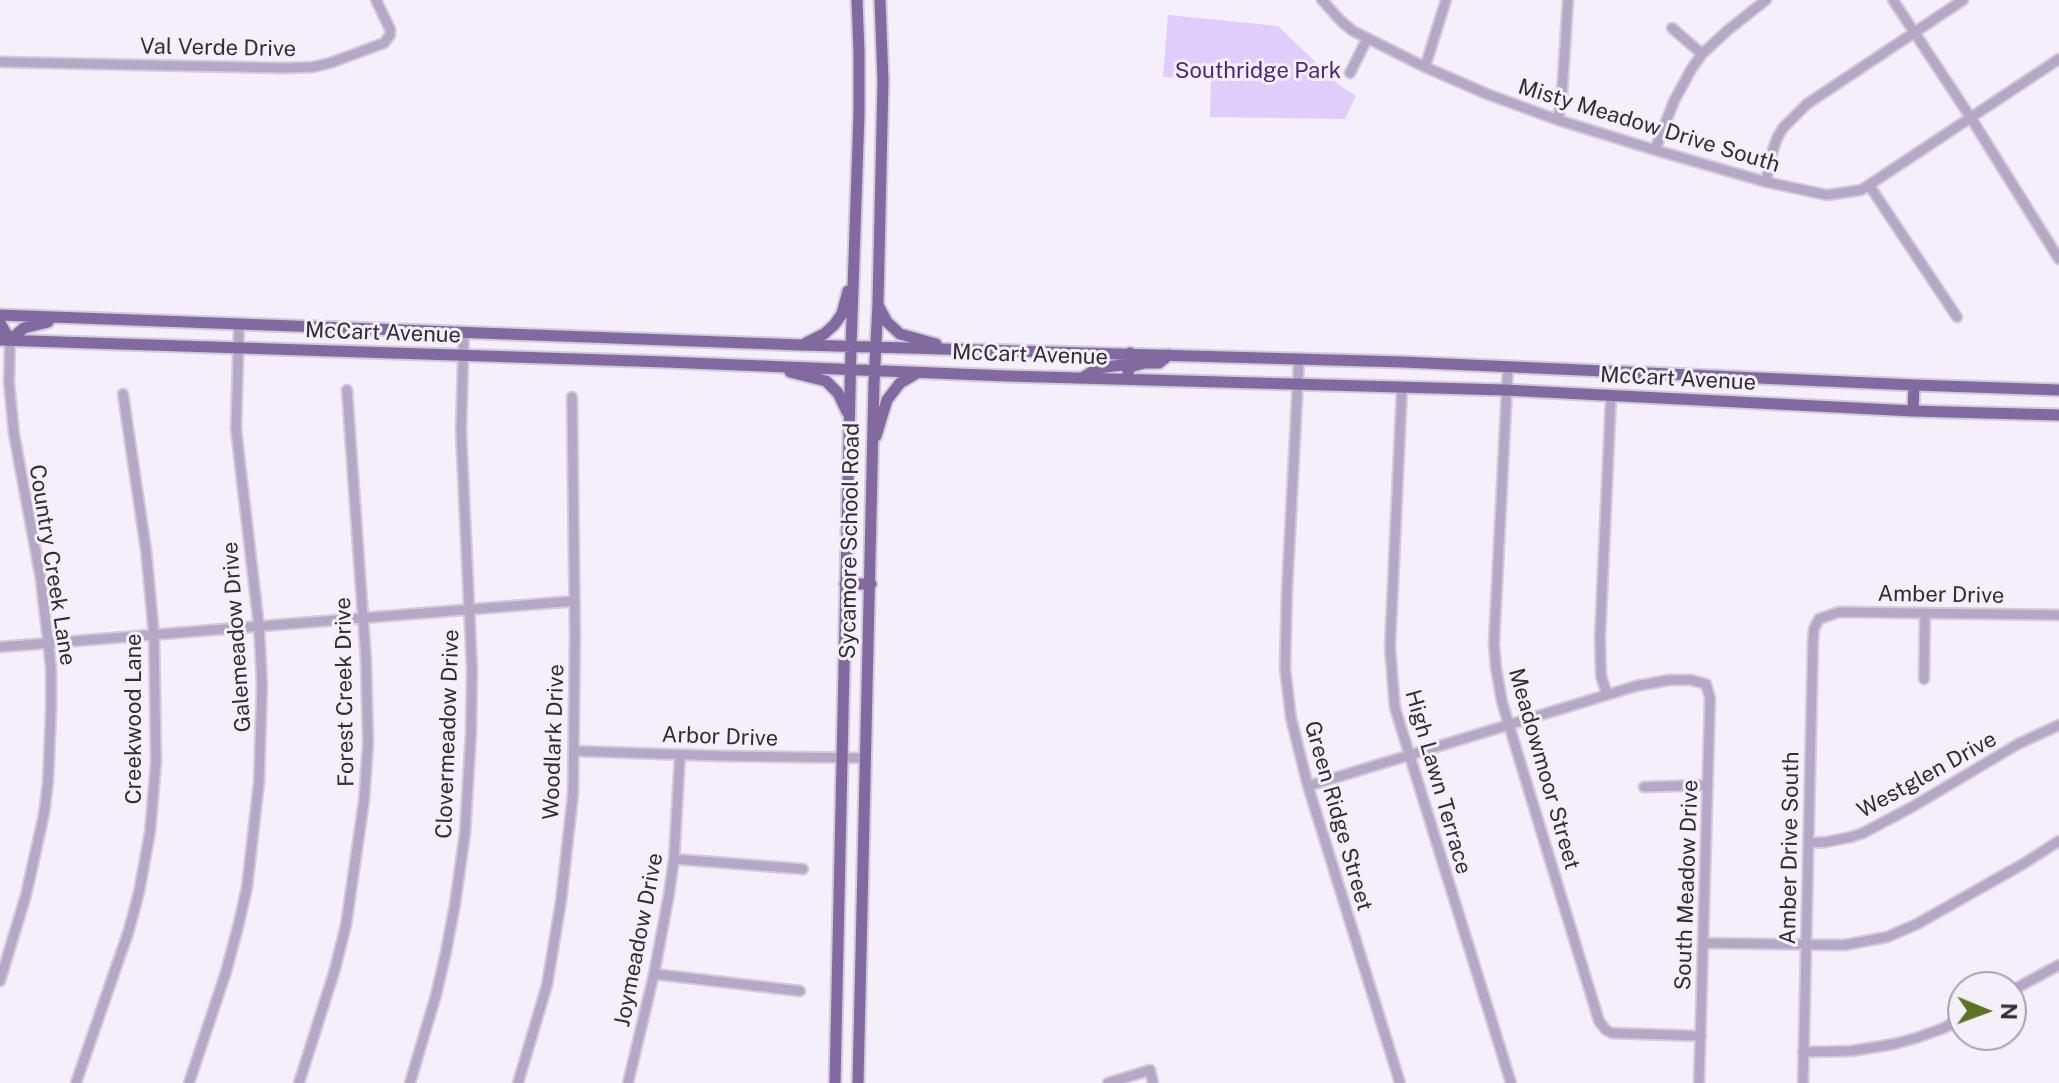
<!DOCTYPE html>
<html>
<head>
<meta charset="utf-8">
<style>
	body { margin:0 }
	#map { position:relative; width:2059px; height:1083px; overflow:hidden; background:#f4effb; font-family:"Public Sans",sans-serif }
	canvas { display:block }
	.north { position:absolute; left:1947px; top:971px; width:80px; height:80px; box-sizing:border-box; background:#f4effb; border:2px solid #a6a2ab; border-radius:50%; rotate:91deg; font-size:22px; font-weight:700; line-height:32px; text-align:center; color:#302e33 }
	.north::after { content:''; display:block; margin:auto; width:28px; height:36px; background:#5c7324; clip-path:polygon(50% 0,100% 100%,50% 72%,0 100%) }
</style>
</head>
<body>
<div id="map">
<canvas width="2059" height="1083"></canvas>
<div class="north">N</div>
</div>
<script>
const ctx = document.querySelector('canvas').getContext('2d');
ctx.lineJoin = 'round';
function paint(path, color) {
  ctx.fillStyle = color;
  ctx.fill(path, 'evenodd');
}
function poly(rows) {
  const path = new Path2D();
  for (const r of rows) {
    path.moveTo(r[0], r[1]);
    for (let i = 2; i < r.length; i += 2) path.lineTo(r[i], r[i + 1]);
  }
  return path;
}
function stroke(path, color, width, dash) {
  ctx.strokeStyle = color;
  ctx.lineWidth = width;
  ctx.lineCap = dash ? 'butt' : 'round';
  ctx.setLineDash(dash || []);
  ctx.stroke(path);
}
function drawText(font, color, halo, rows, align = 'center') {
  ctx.font = font + ' "Public Sans",sans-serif';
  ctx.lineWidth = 6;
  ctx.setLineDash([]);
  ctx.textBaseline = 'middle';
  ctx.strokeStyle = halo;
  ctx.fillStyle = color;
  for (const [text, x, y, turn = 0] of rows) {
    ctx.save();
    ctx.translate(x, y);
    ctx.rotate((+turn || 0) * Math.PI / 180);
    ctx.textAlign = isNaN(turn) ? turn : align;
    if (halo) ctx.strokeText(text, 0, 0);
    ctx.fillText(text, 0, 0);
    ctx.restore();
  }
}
paint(poly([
	[1168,15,1278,26,1339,85,1356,96,1345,119,1210,117,1211,79,1163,77]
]), '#e1cdfc');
const minor = poly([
	[1322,0,1341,21,1353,31,1425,67,1487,94,1558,120,1655,150,1766,182,1827,195,1861,190,1869,185,2059,59],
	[1893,0,1971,118,2059,259],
	[1672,28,1702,54],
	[0,62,285,68,313,67,330,63,384,43,390,35,390,29,376,0],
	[1425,67,1446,0],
	[1350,73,1367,39],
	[1558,120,1562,94,1568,0],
	[1655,150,1674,101,1692,68,1702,54,1728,30,1766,0],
	[1766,182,1772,153,1777,138,1783,128,1807,104,1963,0],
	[1869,185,1957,317],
	[1299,360,1287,590,1285,668,1291,718,1308,786,1400,1083],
	[1508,367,1494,643,1496,668,1502,702,1599,1021,1606,1030,1612,1033,1701,1036],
	[1402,387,1390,648,1395,708,1511,1083],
	[0,647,575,601],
	[1924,679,1925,613],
	[1607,694,1601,676,1600,637,1611,396],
	[574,751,722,756,866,758],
	[1308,786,1636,686,1669,680,1691,680,1706,684,1710,698,1699,1083],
	[1644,787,1708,785],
	[1809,843,1826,842,1851,837,1863,833,1912,807,2018,744,2059,725],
	[674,859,803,869],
	[1703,943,1844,945,1887,937,1917,924,2023,864,2059,841],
	[654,974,800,991],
	[0,981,26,895,44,814,48,782,51,710,51,668,41,580,14,434,9,383,10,340],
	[2011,991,2059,965],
	[1803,1052,1851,1051,1894,1044,1916,1038,1944,1028,1963,1017],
	[76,1083,129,930,139,892,150,832,156,762,154,635,146,550,123,394],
	[189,1083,226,972,239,923,247,887,259,782,262,684,259,627,236,429,239,325],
	[299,1083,335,969,346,925,364,801,368,743,366,660,347,390],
	[410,1083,436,995,446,952,455,904,465,833,471,733,472,669,461,431,464,332],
	[518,1083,547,985,561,901,573,794,575,636,572,397],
	[628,1083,654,974,669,894,674,859,680,755],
	[1108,1083,1150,1070,1153,1083],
	[1803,1083,1813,640,1814,629,1819,619,1839,612,2059,615]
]);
const major = poly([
	[878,305,887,322,900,334,936,344],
	[0,315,801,345,1403,362,1914,385,2059,390],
	[0,323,10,340],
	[0,340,666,362,1007,376,1505,390,1913,411,2059,415],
	[10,340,24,328,48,322],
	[806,343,824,334,834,325,842,314,848,291],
	[790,372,826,381,838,393,847,412],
	[1128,375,1128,370,1133,366,1145,363,1159,363,1169,355],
	[1084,377,1098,368,1122,365,1127,361,1130,353],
	[1913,411,1914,385],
	[876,436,887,400,900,383,917,373],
	[845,584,871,584],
	[835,1083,851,346,859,114,859,52,857,0],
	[858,1083,874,383,878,303,883,81,880,0]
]);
stroke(minor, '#d1ccd7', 13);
stroke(major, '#d1ccd7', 15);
stroke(minor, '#b5a8c7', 9);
stroke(major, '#826aa1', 11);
drawText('22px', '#302e33', '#f4effb', [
	["Val Verde Drive",218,48,1],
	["Misty Meadow Drive South",1649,126,17],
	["McCart Avenue",383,333,2],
	["McCart Avenue",1030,355,2],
	["McCart Avenue",1678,379,3],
	["Sycamore School Road",850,541,-89],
	["Country Creek Lane",52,565,81],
	["Amber Drive",1941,595,1],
	["Galemeadow Drive",237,637,-94],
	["Forest Creek Drive",345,692,-91],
	["Creekwood Lane",134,719,-90],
	["Clovermeadow Drive",448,734,-88],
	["Arbor Drive",720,737,2],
	["Woodlark Drive",554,742,-88],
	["Meadowmoor Street",1544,769,74],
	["Westglen Drive",1927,775,-29],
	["High Lawn Terrace",1438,782,74],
	["Green Ridge Street",1338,816,74],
	["Amber Drive South",1790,848,-89],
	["South Meadow Drive",1687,885,-88],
	["Joymeadow Drive",639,940,-79]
]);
drawText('22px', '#4f2675', '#f4effb', [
	["Southridge Park",1258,71]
]);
</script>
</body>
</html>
